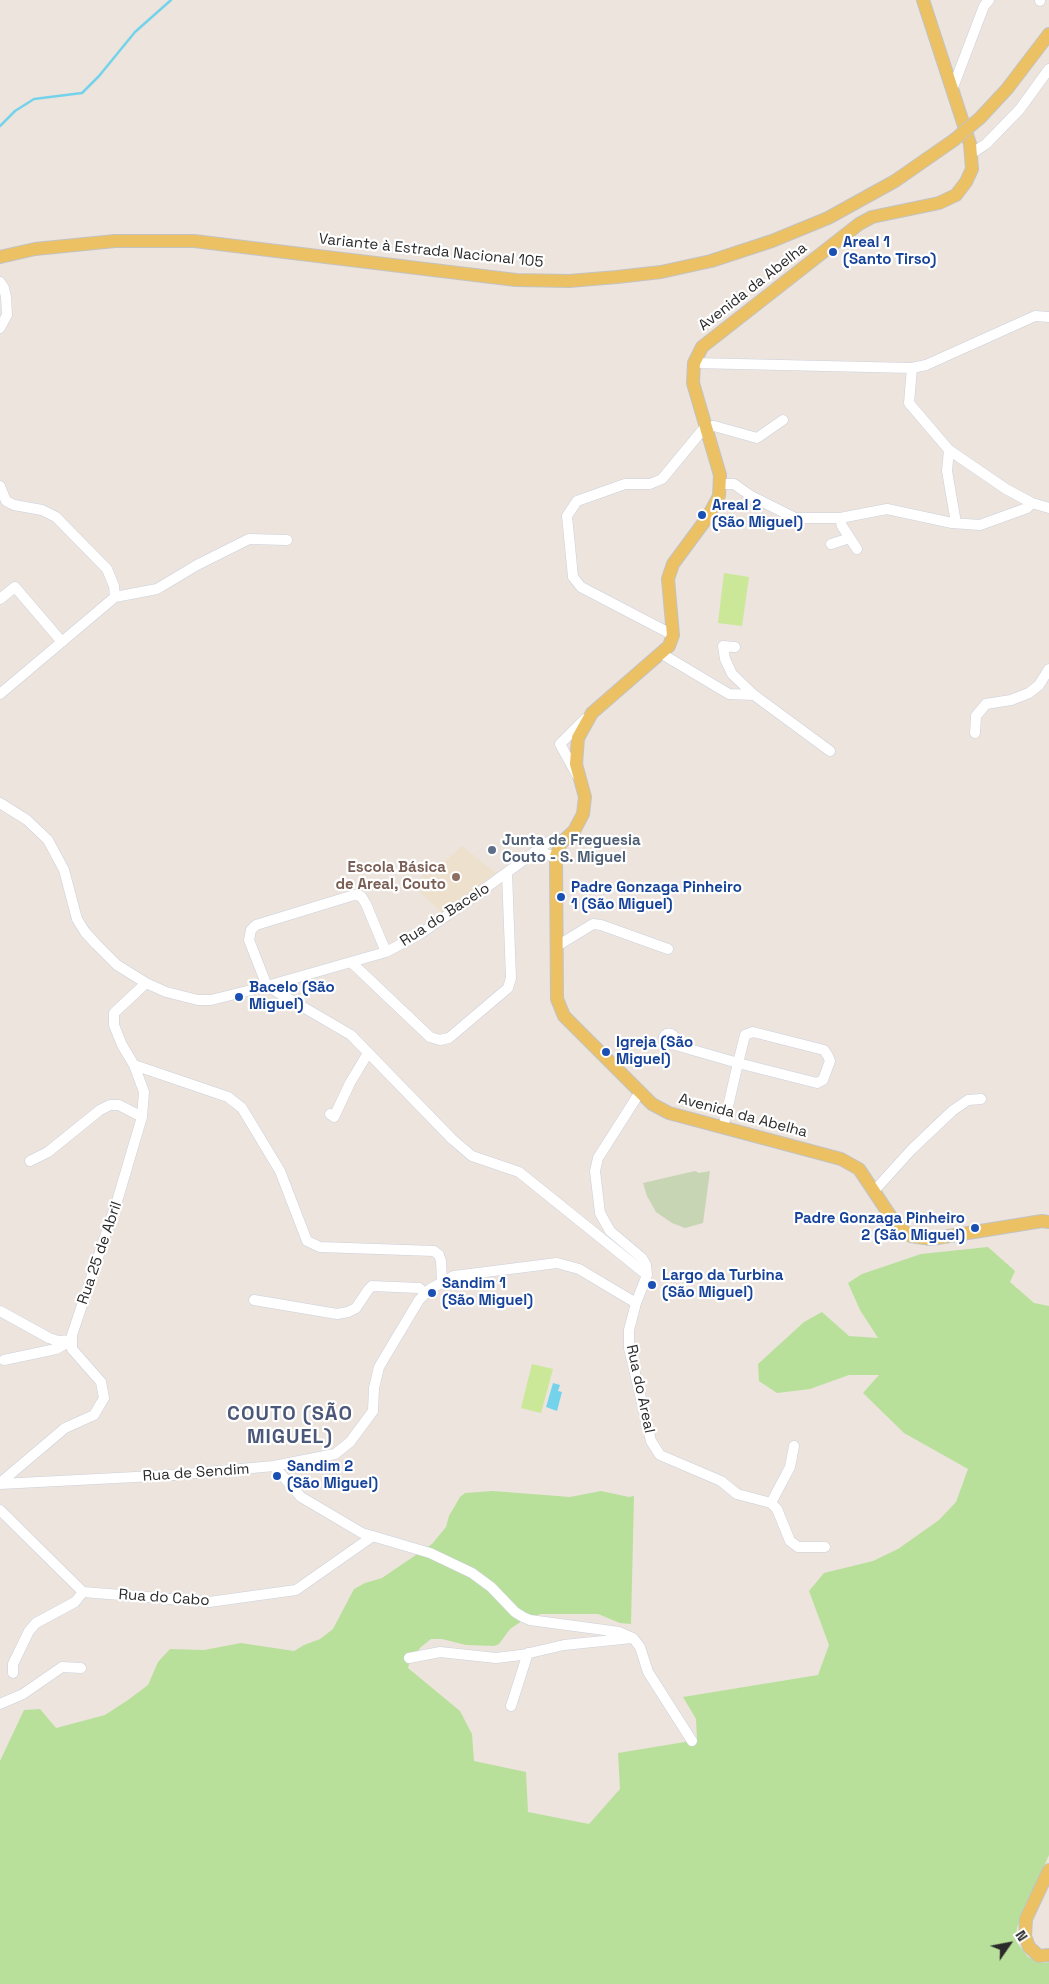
<!DOCTYPE html>
<html>
<head>
<meta charset="utf-8">
<style>
	body { margin:0 }
	#map { position:relative; width:1049px; height:1984px; overflow:hidden; background:#ece4dd; font-family:"Space Grotesk",sans-serif }
	canvas { display:block }
	.north { position:absolute; left:984px; top:1919px; width:50px; height:50px; -webkit-text-stroke:4px #fff; paint-order:stroke; rotate:57deg; font-size:14px; font-weight:700; line-height:20px; text-align:center; color:#2a2a2a }
	.north::after { content:''; display:block; margin:auto; width:18px; height:22px; background:#2a2a2a; clip-path:polygon(50% 0,100% 100%,50% 72%,0 100%) }
</style>
</head>
<body>
<div id="map">
<canvas width="1049" height="1984"></canvas>
<div class="north">N</div>
</div>
<script>
const ctx = document.querySelector('canvas').getContext('2d');
ctx.lineJoin = 'round';
function paint(path, color) {
  ctx.fillStyle = color;
  ctx.fill(path, 'evenodd');
}
function poly(rows) {
  const path = new Path2D();
  for (const r of rows) {
    if (r.length === 3) {
      path.moveTo(r[0] + r[2], r[1]);
      path.arc(r[0], r[1], r[2], 0, 2 * Math.PI);
      continue;
    }
    path.moveTo(r[0], r[1]);
    for (let i = 2; i < r.length; i += 2) path.lineTo(r[i], r[i + 1]);
  }
  return path;
}
function stroke(path, color, width, dash) {
  ctx.strokeStyle = color;
  ctx.lineWidth = width;
  ctx.lineCap = dash ? 'butt' : 'round';
  ctx.setLineDash(dash || []);
  ctx.stroke(path);
}
function drawText(font, color, halo, rows, align = 'center') {
  ctx.font = font + ' "Space Grotesk",sans-serif';
  ctx.lineWidth = 4.5;
  ctx.setLineDash([]);
  ctx.textBaseline = 'middle';
  ctx.strokeStyle = halo;
  ctx.fillStyle = color;
  for (const [text, x, y, turn = 0] of rows) {
    ctx.save();
    ctx.translate(x, y);
    ctx.rotate((+turn || 0) * Math.PI / 180);
    ctx.textAlign = isNaN(turn) ? turn : align;
    if (halo) ctx.strokeText(text, 0, 0);
    ctx.fillText(text, 0, 0);
    ctx.restore();
  }
}
paint(poly([
	[462,846,496,873,444,912,441,912,417,889,418,882,421,880,423,874,430,875]
]), '#ede0cd');
paint(poly([
	[988,1247,1015,1271,1010,1282,1034,1303,1049,1306,1049,1855,1017,1928,1016,1941,1028,1957,1044,1963,1049,1962,1049,1984,0,1984,0,1761,24,1710,40,1709,56,1728,105,1715,128,1700,148,1685,158,1662,170,1649,204,1650,241,1643,294,1651,304,1645,320,1639,333,1629,354,1589,365,1583,382,1578,432,1544,446,1527,449,1516,460,1497,465,1493,493,1491,570,1497,601,1491,629,1497,634,1496,631,1624,620,1623,598,1614,540,1614,530,1620,525,1619,510,1629,499,1644,494,1646,466,1645,442,1639,431,1639,421,1647,410,1660,408,1668,460,1711,472,1734,474,1761,526,1772,528,1812,589,1824,620,1789,618,1753,697,1740,696,1719,683,1697,818,1675,829,1645,809,1591,824,1573,873,1561,898,1549,939,1520,956,1502,968,1469,904,1433,863,1393,879,1375,849,1375,810,1389,777,1393,759,1381,758,1364,804,1322,822,1312,849,1336,878,1338,860,1310,848,1283,862,1274,921,1254]
]), '#b8e09b');
paint(poly([
	[695,1171,699,1173,710,1171,703,1223,685,1228,672,1223,656,1212,647,1196,643,1183]
]), '#c7d5b5');
paint(poly([
	[724,573,749,577,742,626,718,623],
	[532,1364,553,1369,541,1413,521,1408]
]), '#cbe798');
paint(poly([
	[553,1383,560,1385,558,1391,562,1392,557,1411,546,1407]
]), '#74d3ea');
stroke(poly([
	[0,126,15,111,34,99,82,93,99,76,135,32,171,0]
]), '#74d3ea', 2.5);
const minor = poly([
	[1040,0,1040,1],
	[952,90,984,6,989,0],
	[972,153,986,144,1020,109,1049,69],
	[0,282,4,288,6,297,7,315,0,328],
	[694,363,912,368,926,365,1035,316,1049,317],
	[912,368,909,403,949,450,1006,489,1032,503,1049,508],
	[949,450,947,471,956,523],
	[721,484,734,484,751,496,795,518,840,518,887,509,952,523,980,525,1027,508,1032,503],
	[0,486,6,501,14,505,42,510,56,517,107,569,114,586,115,597],
	[840,518,842,526,857,549],
	[831,544,850,538],
	[115,597,157,589,197,565,249,539,287,540],
	[0,599,15,587,62,642],
	[673,635,581,587,573,577,567,516,577,501,625,484,650,484,662,479,705,427,714,426,757,438,783,420],
	[735,647,723,646,725,659,732,674,754,695,830,751],
	[662,654,729,694,754,695],
	[0,694,115,597],
	[975,733,976,716,986,704,1011,700,1029,693,1039,685,1049,669],
	[577,775,560,744,585,719],
	[0,803,27,820,48,840,64,870,77,919,85,932,96,944,117,965,146,983,166,992,198,1000,211,1000,267,986,386,952,420,934,465,903,550,841,561,843],
	[534,852,556,856],
	[557,946,593,924,601,925,668,949],
	[386,952,366,904,361,896,354,895,256,925,251,930,249,940,267,986,351,1035,452,1139,472,1156,519,1172,647,1275],
	[351,962,430,1037,440,1040,449,1038,508,988,511,978,507,873],
	[669,1039,5.5],
	[672,1044,738,1063,817,1083,823,1080,830,1061,828,1056,824,1050,753,1032,745,1035,738,1063,723,1128],
	[134,1065,228,1097,242,1108,280,1171,307,1241,320,1247,434,1251,439,1255,441,1261,442,1281],
	[640,1092,598,1158,595,1171,600,1213,610,1231,642,1258,646,1265,647,1275,636,1303,629,1330,629,1348,651,1441,660,1455,721,1481,737,1494,771,1503,777,1509,790,1541,798,1547,825,1547],
	[330,1114,334,1117,350,1083,368,1053],
	[30,1161,48,1152,100,1110,110,1105,119,1105,142,1117],
	[874,1191,912,1149,952,1111,968,1100,981,1099],
	[254,1300,337,1314,348,1312,356,1308,368,1290,372,1286,419,1288,425,1293],
	[0,1311,49,1338,58,1341,72,1340],
	[4,1360,56,1349,69,1342],
	[274,1466,301,1497,362,1533,430,1553,472,1573,491,1587,515,1612,523,1617,530,1620,619,1632,633,1638,640,1647,648,1672,692,1741],
	[0,1483,65,1428,94,1415,104,1398,101,1382,72,1349,72,1335,118,1198,142,1117,144,1092,134,1065,122,1045,114,1025,114,1013,146,983],
	[0,1484,174,1475,274,1466,335,1454,350,1442,373,1411,374,1388,379,1367,419,1300,430,1289,454,1276,557,1263,579,1269,636,1303],
	[771,1503,790,1467,794,1446],
	[0,1510,83,1592,209,1602,296,1590,373,1536],
	[409,1658,440,1652,496,1658,521,1655,564,1645,632,1638],
	[13,1673,13,1664,29,1631,36,1623,75,1602,83,1592],
	[0,1704,23,1694,62,1667,81,1668],
	[511,1706,528,1653]
]);
const major = poly([
	[923,0,970,144,972,169,966,182,956,195,939,203,872,217,859,224,702,347,694,363,693,383,720,475,719,496,707,518,673,564,668,579,673,635,669,646,592,713,578,738,576,764,585,797,583,814,574,831,561,843,556,856,557,999,564,1016,652,1104,669,1113,841,1159,859,1169,897,1226,911,1236,931,1239,1042,1221,1049,1222],
	[980,118,1007,89,1049,34],
	[0,257,35,249,115,241,194,241,516,280,569,281,617,277,661,272,711,261,772,241,828,218,895,181,954,140],
	[1049,1870,1026,1919,1025,1936,1029,1947,1039,1956,1049,1955]
]);
stroke(minor, '#cbd0db', 11);
stroke(major, '#c3c3c3', 14);
stroke(minor, '#fff', 10);
stroke(major, '#ebc163', 12);
const majorBridge = poly([
	[954,140,980,118]
]);
stroke(majorBridge, '#c3c3c3', 14, []);
stroke(majorBridge, '#ebc163', 12);
for (const [x, y, r, color] of [
	[833,252,5,"#1a4fb4"],
	[702,515,5,"#1a4fb4"],
	[492,850,5,"#5c6f8a"],
	[456,877,5,"#8d6e63"],
	[561,897,5,"#1a4fb4"],
	[239,997,5,"#1a4fb4"],
	[606,1052,5,"#1a4fb4"],
	[975,1228,5,"#1a4fb4"],
	[652,1285,5,"#1a4fb4"],
	[432,1293,5,"#1a4fb4"],
	[277,1476,5,"#1a4fb4"]
]) {
  const dot = new Path2D();
  dot.arc(x, y, r, 0, 2 * Math.PI);
  ctx.fillStyle = color;
  ctx.fill(dot);
  stroke(dot, '#fff', 2);
}
drawText('bold 15px', '#164399', '#fff', [
	["Areal 1",843,243],
	["(Santo Tirso)",843,260],
	["Areal 2",712,506],
	["(São Miguel)",712,523],
	["Padre Gonzaga Pinheiro",571,888],
	["1 (São Miguel)",571,905],
	["Bacelo (São",249,988],
	["Miguel)",249,1005],
	["Igreja (São",616,1043],
	["Miguel)",616,1060],
	["Padre Gonzaga Pinheiro",965,1219,"right"],
	["2 (São Miguel)",965,1236,"right"],
	["Largo da Turbina",662,1276],
	["(São Miguel)",662,1293],
	["Sandim 1",442,1284],
	["(São Miguel)",442,1301],
	["Sandim 2",287,1467],
	["(São Miguel)",287,1484]
], 'left');
drawText('15px', '#2a2a2a', '#fff', [
	["Variante à Estrada Nacional 105",431,251,6],
	["Avenida da Abelha",753,287,-38],
	["Rua do Bacelo",445,915,-33],
	["Avenida da Abelha",743,1116,15],
	["Rua 25 de Abril",100,1253,-71],
	["Rua do Areal",640,1389,78],
	["Rua de Sendim",196,1473,-4],
	["Rua do Cabo",164,1598,4]
]);
drawText('bold 15px', '#4e5e75', '#fff', [
	["Junta de Freguesia",502,841],
	["Couto - S. Miguel",502,858]
], 'left');
drawText('bold 15px', '#785e54', '#fff', [
	["Escola Básica",446,868],
	["de Areal, Couto",446,885]
], 'right');
ctx.letterSpacing = '1px';
drawText('bold 20px', '#4c5879', '#fff', [
	["COUTO (SÃO",290,1415],
	["MIGUEL)",290,1438]
]);
ctx.letterSpacing = '0px';
</script>
</body>
</html>
